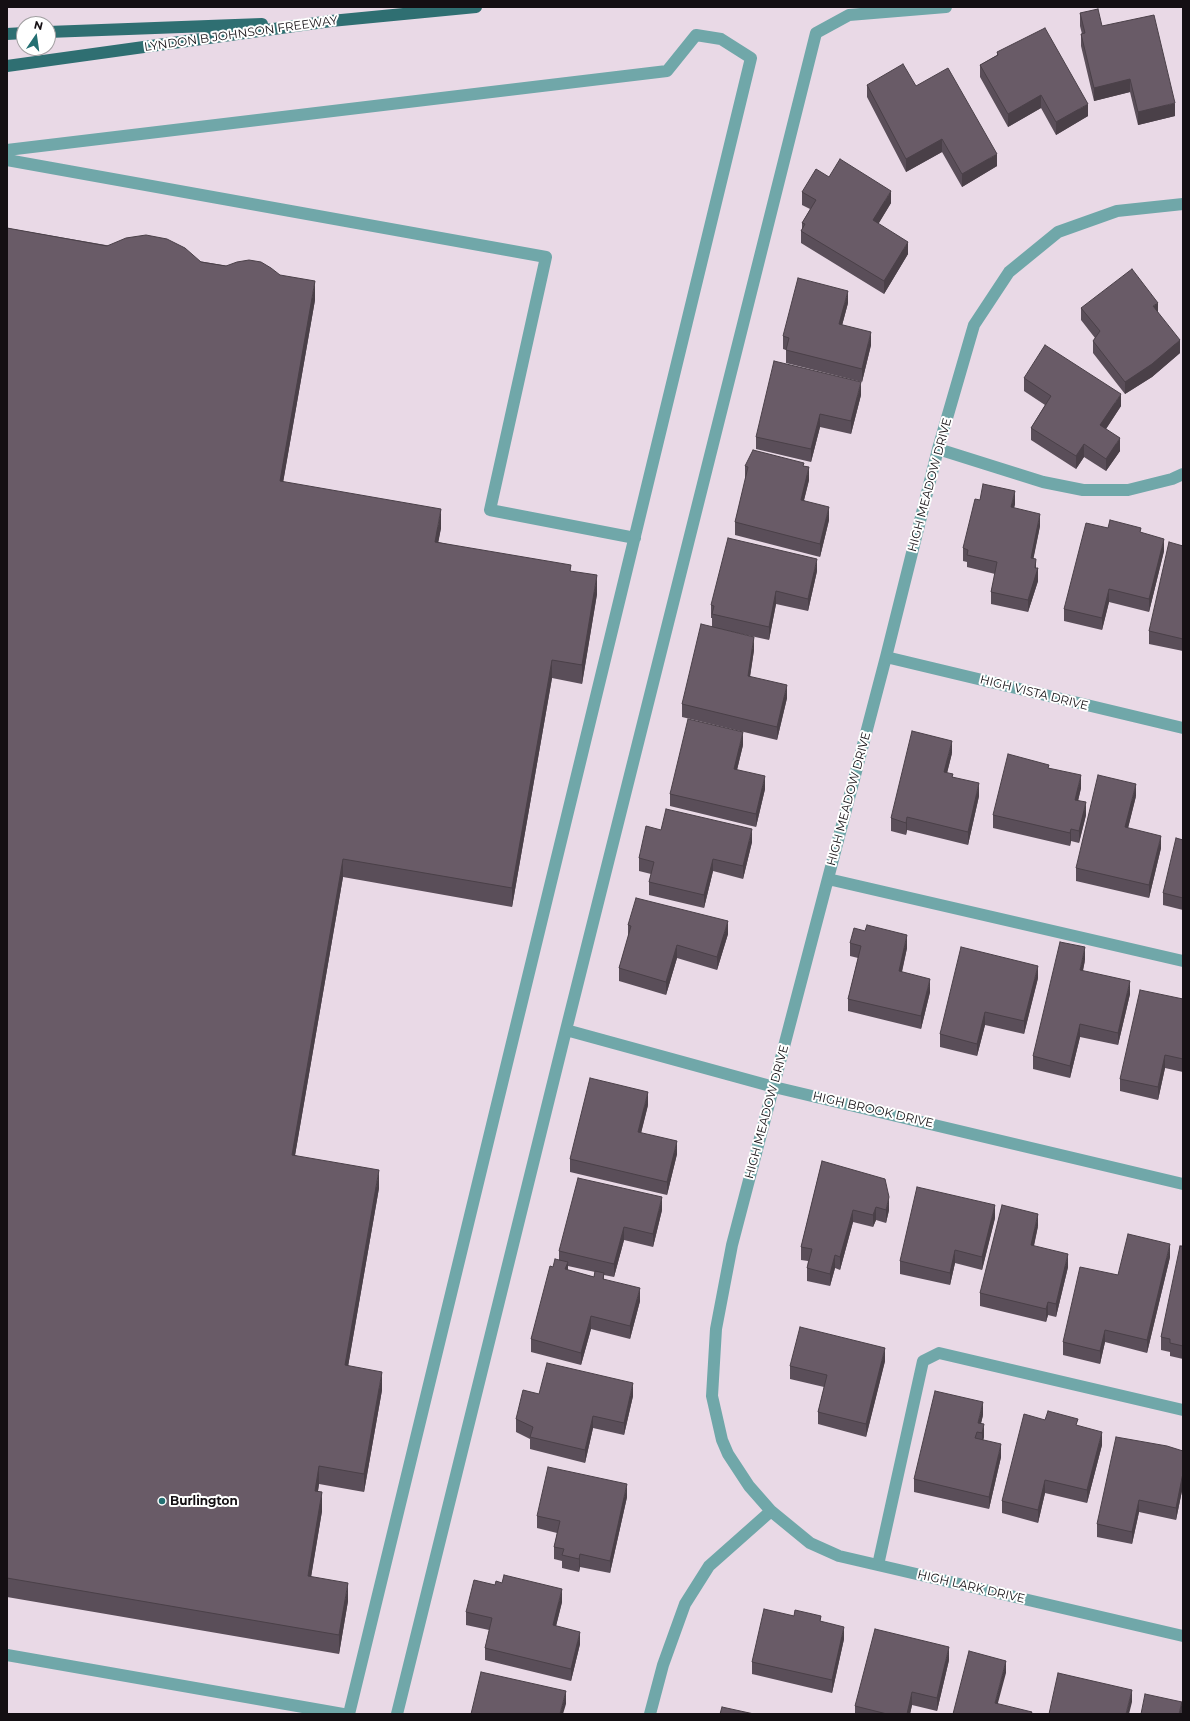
<!DOCTYPE html>
<html>
<head>
<meta charset="utf-8">
<style>
	body { margin:0 }
	#map { position:relative; width:1190px; height:1721px; overflow:hidden; background:#e9d9e6; font-family:Montserrat,sans-serif }
	canvas { display:block }
	.frame { position:absolute; inset:0; border:8px solid #140f13; pointer-events:none }
	.north { position:absolute; left:16px; top:16px; width:40px; height:40px; box-sizing:border-box; background:#fff; border:1px solid #a19fa1; border-radius:50%; rotate:13deg; font-size:11px; font-weight:700; line-height:16px; text-align:center; color:#140f13 }
	.north::after { content:''; display:block; margin:auto; width:14px; height:18px; background:#236f72; clip-path:polygon(50% 0,100% 100%,50% 72%,0 100%) }
</style>
</head>
<body>
<div id="map">
<canvas width="1190" height="1721"></canvas>
<div class="frame"></div>
<div class="north">N</div>
</div>
<script>
const ctx = document.querySelector('canvas').getContext('2d');
ctx.lineJoin = 'round';
function poly(rows) {
  const path = new Path2D();
  for (const r of rows) {
    path.moveTo(r[0], r[1]);
    for (let i = 2; i < r.length; i += 2) path.lineTo(r[i], r[i + 1]);
  }
  return path;
}
function stroke(path, color, width, dash) {
  ctx.strokeStyle = color;
  ctx.lineWidth = width;
  ctx.lineCap = dash ? 'butt' : 'round';
  ctx.setLineDash(dash || []);
  ctx.stroke(path);
}
function paint(path, color) {
  ctx.fillStyle = color;
  ctx.fill(path, 'evenodd');
}
function drawText(font, color, halo, rows, align = 'center') {
  ctx.font = font + ' Montserrat,sans-serif';
  ctx.lineWidth = 4;
  ctx.setLineDash([]);
  ctx.textBaseline = 'middle';
  ctx.strokeStyle = halo;
  ctx.fillStyle = color;
  for (const [text, x, y, turn = 0] of rows) {
    ctx.save();
    ctx.translate(x, y);
    ctx.rotate((+turn || 0) * Math.PI / 180);
    ctx.textAlign = isNaN(turn) ? turn : align;
    if (halo) ctx.strokeText(text, 0, 0);
    ctx.fillText(text, 0, 0);
    ctx.restore();
  }
}
stroke(poly([
	[7,150,667,71,696,35,721,39,751,58,349,1714],
	[7,160,546,257,490,510,635,538],
	[1183,204,1117,211,1058,232,1009,272,974,325,938,449,886,657,732,1245,716,1329,712,1396,722,1440,728,1454,749,1486,771,1511,810,1543,839,1556,1183,1636],
	[938,449,1043,482,1083,490,1128,490,1172,479,1183,474],
	[886,657,1183,728],
	[828,879,1183,961],
	[566,1030,774,1087,1183,1184],
	[878,1565,923,1361,939,1353,1183,1410],
	[7,1655,343,1714],
	[397,1714,566,1030,816,33,849,15,946,7],
	[650,1714,663,1665,685,1604,709,1566,771,1511]
]), '#70a7a9', 12);
stroke(poly([
	[48,32,262,24],
	[7,34,24,33],
	[7,66,331,21,476,7]
]), '#2f6f72', 12);
paint(poly([
	[1080,13,1102,26,1175,116,1138,125,1130,92,1094,101,1081,46,1081,34,1082,34,1080,26],
	[997,52,1088,116,1056,135,1041,108,1008,127,980,77,980,65,997,55],
	[867,85,916,86,997,166,962,187,942,152,906,172,867,97],
	[829,177,891,203,878,224,908,254,884,294,801,243,801,231,802,229,802,223,810,209,802,205,802,192],
	[7,228,280,275,315,300,283,482,441,528,438,542,571,571,597,594,582,684,552,678,512,907,343,877,295,1155,379,1188,348,1366,382,1390,364,1492,319,1484,318,1491,322,1511,311,1577,348,1601,339,1654,7,1597],
	[848,303,842,325,871,345,862,382,786,363,786,350,783,349,783,336],
	[1081,308,1158,312,1180,353,1152,377,1125,394,1093,353,1093,341,1095,338,1081,320],
	[1024,378,1121,406,1106,429,1120,451,1106,471,1084,457,1076,469,1031,440,1031,428,1045,405,1024,391],
	[861,395,851,434,820,427,811,462,756,449,756,437],
	[745,466,804,466,809,480,804,500,829,520,820,557,735,535,735,522,746,479,745,479],
	[980,500,1015,504,1014,508,1040,526,1033,559,1036,568,1038,581,1028,612,991,604,991,592,995,574,967,567,967,562,963,561,963,548],
	[1108,528,1141,533,1164,551,1149,612,1109,602,1102,630,1064,621,1064,609],
	[1183,546,1183,651,1149,644,1149,631],
	[817,571,808,611,776,604,769,640,719,629,754,650,750,677,787,698,777,740,682,717,682,704,712,627,712,618,711,618,711,605],
	[743,745,737,770,765,789,756,827,670,806,670,794],
	[952,753,947,773,979,796,968,845,907,830,906,835,891,831,891,818],
	[1049,768,1081,788,1078,801,1086,815,1079,843,1071,841,1070,846,993,828,993,815],
	[1136,796,1128,828,1161,848,1149,898,1076,881,1076,868],
	[661,830,752,842,743,879,713,871,704,908,649,895,649,882,651,874,639,871,639,858],
	[1183,840,1183,910,1163,905,1163,893],
	[628,925,728,934,717,970,677,958,666,995,619,981,619,968,628,938],
	[850,943,907,948,902,972,930,992,921,1029,848,1011,848,999,858,958,850,956],
	[1085,960,1083,971,1130,994,1118,1045,1080,1037,1070,1078,1033,1069,1033,1056],
	[1038,978,1024,1034,985,1025,977,1056,940,1047,940,1034],
	[1183,999,1183,1072,1165,1068,1158,1100,1120,1091,1120,1079],
	[648,1105,641,1133,677,1154,667,1195,570,1172,570,1159],
	[822,1161,889,1210,886,1223,876,1220,873,1227,853,1222,840,1270,835,1268,830,1286,807,1281,807,1268,808,1261,801,1260,801,1247],
	[662,1210,653,1247,624,1240,614,1277,604,1275,604,1279,640,1301,630,1339,591,1329,581,1365,531,1352,531,1339,553,1267,559,1260,559,1251],
	[568,1266,595,1272,594,1277,568,1270],
	[995,1218,982,1270,955,1263,950,1285,900,1274,900,1261],
	[1038,1226,1034,1246,1068,1267,1056,1317,1048,1315,1046,1322,980,1306,980,1293],
	[1183,1246,1183,1359,1170,1356,1170,1352,1161,1350,1161,1337],
	[1170,1257,1147,1353,1105,1342,1100,1364,1063,1355,1063,1342,1118,1275],
	[885,1361,866,1437,818,1424,818,1412,824,1387,790,1379,790,1366],
	[539,1394,633,1396,624,1435,593,1428,585,1463,530,1449,530,1439,516,1432,516,1419],
	[983,1415,981,1423,984,1437,983,1440,1001,1457,989,1509,914,1492,914,1479],
	[1045,1420,1078,1426,1102,1445,1087,1503,1045,1493,1038,1523,1002,1513,1002,1501],
	[1183,1451,1183,1486,1176,1520,1139,1512,1132,1544,1097,1537,1097,1524],
	[627,1497,610,1573,580,1567,579,1572,562,1568,562,1561,554,1559,554,1547,557,1533,537,1528,537,1516],
	[562,1602,556,1626,580,1644,571,1681,485,1660,485,1648,489,1630,466,1625,466,1612],
	[821,1621,844,1639,832,1693,752,1674,752,1662],
	[949,1660,937,1711,912,1705,910,1714,855,1714,855,1706]
]), '#5a4e59');
paint(poly([
	[1130,79,1130,92,1094,101,1094,88],
	[1041,95,1041,108,1008,127,1008,114],
	[1175,103,1175,116,1138,125,1138,112],
	[1088,104,1088,116,1056,135,1056,122],
	[942,139,942,152,906,172,906,159],
	[997,154,997,166,962,187,962,174],
	[891,191,891,203,873,233,873,220],
	[908,242,908,254,884,294,884,281],
	[315,281,315,300,280,500,280,481],
	[848,291,848,303,839,337,839,324],
	[1158,303,1158,315,1153,306],
	[871,332,871,345,862,382,862,369],
	[1180,340,1180,353,1152,377,1125,394,1125,382],
	[861,382,861,395,851,434,851,421],
	[1121,394,1121,406,1100,438,1100,425],
	[820,414,820,427,811,462,811,449],
	[1120,438,1120,451,1106,471,1106,459],
	[1084,444,1084,457,1076,469,1076,456],
	[809,467,809,480,801,512,801,500],
	[1015,491,1015,504,1011,520,1011,507],
	[829,507,829,520,820,557,820,544],
	[441,509,441,528,435,560,435,542],
	[1040,514,1040,526,1031,571,1031,558],
	[1164,539,1164,551,1149,612,1149,599],
	[817,559,817,571,808,611,808,599],
	[1036,559,1036,572,1038,568,1038,581,1028,612,1028,600],
	[597,575,597,594,582,684,582,665],
	[1109,589,1109,602,1102,630,1102,618],
	[776,591,776,604,769,640,769,627],
	[754,637,754,650,748,689,748,676],
	[552,660,552,678,512,907,512,888],
	[787,685,787,698,777,740,777,727],
	[743,732,743,745,734,782,734,769],
	[952,741,952,753,944,785,944,772],
	[1081,775,1081,788,1075,813,1075,800],
	[765,776,765,789,756,827,756,814],
	[979,783,979,796,968,845,968,832],
	[1136,784,1136,796,1125,840,1125,827],
	[1086,802,1086,815,1079,843,1079,831],
	[907,817,907,830,906,835,906,823],
	[752,829,752,842,743,879,743,866],
	[1071,829,1071,841,1070,846,1070,833],
	[1161,836,1161,848,1149,898,1149,885],
	[343,859,343,877,292,1173,292,1155],
	[713,859,713,871,704,908,704,895],
	[728,921,728,934,717,970,717,957],
	[907,935,907,948,899,984,899,971],
	[677,945,677,958,666,995,666,982],
	[1085,947,1085,960,1080,983,1080,970],
	[1038,966,1038,978,1024,1034,1024,1021],
	[930,979,930,992,921,1029,921,1016],
	[1130,981,1130,994,1118,1045,1118,1033],
	[985,1012,985,1025,977,1056,977,1044],
	[1080,1024,1080,1037,1070,1078,1070,1066],
	[1165,1055,1165,1068,1158,1100,1158,1087],
	[648,1092,648,1105,638,1145,638,1132],
	[677,1141,677,1154,667,1195,667,1182],
	[379,1170,379,1188,345,1384,345,1365],
	[662,1197,662,1210,653,1247,653,1234],
	[889,1197,889,1210,886,1223,886,1210],
	[995,1205,995,1218,982,1270,982,1257],
	[876,1207,876,1220,873,1227,873,1215],
	[853,1210,853,1222,840,1270,840,1257],
	[1038,1214,1038,1226,1031,1258,1031,1245],
	[624,1227,624,1240,614,1277,614,1264],
	[1170,1244,1170,1257,1147,1353,1147,1340],
	[955,1250,955,1263,950,1285,950,1273],
	[1068,1254,1068,1267,1056,1317,1056,1304],
	[835,1255,835,1268,830,1286,830,1274],
	[568,1262,568,1275,565,1269],
	[640,1288,640,1301,630,1339,630,1326],
	[1048,1302,1048,1315,1046,1322,1046,1309],
	[591,1316,591,1329,581,1365,581,1353],
	[1105,1330,1105,1342,1100,1364,1100,1351],
	[885,1348,885,1361,866,1437,866,1424],
	[382,1372,382,1390,364,1492,364,1474],
	[633,1383,633,1396,624,1435,624,1423],
	[983,1402,983,1415,979,1432,978,1423],
	[593,1416,593,1428,585,1463,585,1450],
	[984,1424,984,1437,982,1445,982,1433],
	[1102,1432,1102,1445,1087,1503,1087,1490],
	[1001,1444,1001,1457,989,1509,989,1497],
	[319,1466,319,1484,315,1510,315,1491],
	[1183,1473,1183,1486,1176,1520,1176,1508],
	[1045,1480,1045,1493,1038,1523,1038,1510],
	[627,1484,627,1497,610,1573,610,1561],
	[322,1492,322,1511,308,1595,308,1576],
	[1139,1500,1139,1512,1132,1544,1132,1532],
	[580,1554,580,1567,579,1572,579,1559],
	[348,1583,348,1601,339,1654,339,1635],
	[562,1589,562,1602,553,1638,553,1625],
	[844,1627,844,1639,832,1693,832,1680],
	[580,1632,580,1644,571,1681,571,1669],
	[949,1647,949,1660,937,1711,937,1698],
	[1006,1661,1006,1673,995,1714,995,1703],
	[1132,1690,1132,1702,1129,1714,1126,1714],
	[566,1691,566,1704,563,1714,560,1714],
	[912,1692,912,1705,910,1714,907,1714],
	[1182,1702,1182,1714,1179,1714]
]), '#4a4048');
const building = poly([
	[1098,9,1102,26,1154,15,1175,103,1138,112,1130,79,1094,88,1081,34,1085,33,1080,13,1098,9],
	[1045,28,1088,104,1056,122,1041,95,1008,114,980,65,998,55,997,52,1045,28],
	[903,64,916,86,948,68,997,154,962,174,942,139,906,159,867,85,903,64],
	[840,159,891,191,873,220,908,242,884,281,801,231,805,224,802,223,816,200,802,192,816,169,829,177,840,159],
	[7,228,107,246,126,238,146,235,167,239,185,248,201,262,226,266,237,262,249,260,261,262,271,268,280,275,315,281,280,481,441,509,435,542,571,565,570,571,597,575,582,665,552,660,512,888,343,859,292,1155,379,1170,345,1365,382,1372,364,1474,319,1466,315,1491,322,1492,308,1576,348,1583,339,1635,7,1578,7,228],
	[1132,269,1158,303,1153,306,1180,340,1152,364,1125,382,1093,341,1100,331,1081,308,1132,269],
	[798,278,848,291,839,324,871,332,862,369,786,350,789,338,783,336,798,278],
	[1045,345,1121,394,1100,425,1120,438,1106,459,1084,444,1076,456,1031,428,1051,396,1024,378,1045,345],
	[774,361,861,382,851,421,820,414,811,449,756,437,774,361],
	[753,450,804,463,803,466,809,467,801,500,829,507,820,544,735,522,748,467,745,466,753,450],
	[983,484,1015,491,1011,507,1040,514,1031,558,1036,559,1035,568,1038,568,1028,600,991,592,997,562,967,555,968,550,963,548,975,499,980,500,983,484],
	[1110,520,1141,528,1140,532,1164,539,1149,599,1109,589,1102,618,1064,609,1086,523,1108,528,1110,520],
	[728,538,817,559,808,599,776,591,769,627,712,614,714,606,711,605,728,538],
	[1169,542,1183,546,1183,639,1149,631,1169,542],
	[701,624,754,637,748,676,787,685,777,727,682,704,701,624],
	[688,719,743,732,734,769,765,776,756,814,670,794,688,719],
	[912,731,952,741,944,772,953,774,952,777,979,783,968,832,907,817,906,823,891,818,912,731],
	[1008,754,1049,765,1048,768,1081,775,1075,800,1086,802,1079,831,1071,829,1070,833,993,815,1008,754],
	[1098,775,1136,784,1125,827,1161,836,1149,885,1076,868,1098,775],
	[666,809,752,829,743,866,713,859,704,895,649,882,654,862,639,858,646,826,661,830,666,809],
	[1176,838,1183,840,1183,898,1163,893,1176,838],
	[636,898,728,921,717,957,677,945,666,982,619,968,631,926,628,925,636,898],
	[867,925,907,935,899,971,930,979,921,1016,848,999,861,946,850,943,854,928,865,931,867,925],
	[1060,942,1085,947,1080,970,1130,981,1118,1033,1080,1024,1070,1066,1033,1056,1060,942],
	[961,947,1038,966,1024,1021,985,1012,977,1044,940,1034,961,947],
	[1140,990,1183,999,1183,1059,1165,1055,1158,1087,1120,1079,1140,990],
	[590,1078,648,1092,638,1132,677,1141,667,1182,570,1159,590,1078],
	[822,1161,885,1179,889,1197,886,1210,876,1207,873,1215,853,1210,840,1257,835,1255,830,1274,807,1268,812,1249,801,1247,822,1161],
	[578,1178,662,1197,653,1234,624,1227,614,1264,559,1251,578,1178],
	[917,1187,995,1205,982,1257,955,1250,950,1273,900,1261,917,1187],
	[1002,1205,1038,1214,1031,1245,1068,1254,1056,1304,1048,1302,1046,1309,980,1293,1002,1205],
	[1128,1234,1170,1244,1147,1340,1105,1330,1100,1351,1063,1342,1080,1267,1118,1275,1128,1234],
	[1180,1246,1183,1246,1183,1346,1170,1343,1170,1339,1161,1337,1180,1246],
	[555,1259,568,1262,565,1269,594,1277,595,1271,604,1273,603,1279,640,1288,630,1326,591,1316,581,1353,531,1339,550,1266,553,1267,555,1259],
	[800,1327,885,1348,866,1424,818,1412,827,1375,790,1366,800,1327],
	[547,1363,633,1383,624,1423,593,1416,585,1450,530,1437,533,1427,516,1419,523,1390,539,1394,547,1363],
	[935,1391,983,1402,978,1423,984,1424,982,1433,977,1432,975,1438,1001,1444,989,1497,914,1479,935,1391],
	[1048,1411,1078,1419,1076,1425,1102,1432,1087,1490,1045,1480,1038,1510,1002,1501,1024,1414,1045,1420,1048,1411],
	[1116,1437,1167,1446,1183,1451,1183,1473,1176,1508,1139,1500,1132,1532,1097,1524,1116,1437],
	[548,1467,627,1484,610,1561,580,1554,579,1559,562,1555,564,1549,554,1547,560,1521,537,1516,548,1467],
	[504,1575,562,1589,553,1625,580,1632,571,1669,485,1648,492,1618,466,1612,474,1580,495,1585,496,1581,502,1583,504,1575],
	[764,1609,794,1616,795,1610,821,1616,820,1621,844,1627,832,1680,752,1662,764,1609],
	[875,1629,949,1647,937,1698,912,1692,907,1714,887,1714,855,1706,875,1629],
	[969,1651,1006,1661,995,1703,1032,1712,1031,1714,953,1714,969,1651],
	[481,1672,566,1691,560,1714,471,1714,481,1672],
	[1058,1673,1132,1690,1126,1714,1049,1714,1058,1673],
	[1145,1694,1182,1702,1179,1714,1141,1714,1145,1694],
	[722,1707,754,1714,720,1714,722,1707]
]);
paint(building, '#695b67');
stroke(building, '#4a4048', 1);
for (const [x, y, r, color] of [
	[162,1501,4,"#236f72"]
]) {
  const dot = new Path2D();
  dot.arc(x, y, r, 0, 2 * Math.PI);
  ctx.fillStyle = color;
  ctx.fill(dot);
  stroke(dot, '#fff', 1.5);
}
drawText('12px', '#140f13', '#fff', [
	["LYNDON B JOHNSON FREEWAY",241,34,-8],
	["HIGH MEADOW DRIVE",930,485,-75],
	["HIGH VISTA DRIVE",1034,693,14],
	["HIGH MEADOW DRIVE",849,799,-75],
	["HIGH BROOK DRIVE",873,1110,13],
	["HIGH MEADOW DRIVE",767,1112,-75],
	["HIGH LARK DRIVE",971,1587,13]
]);
drawText('bold 12px', '#140f13', '#fff', [
	["Burlington",170,1501]
], 'left');
</script>
</body>
</html>
